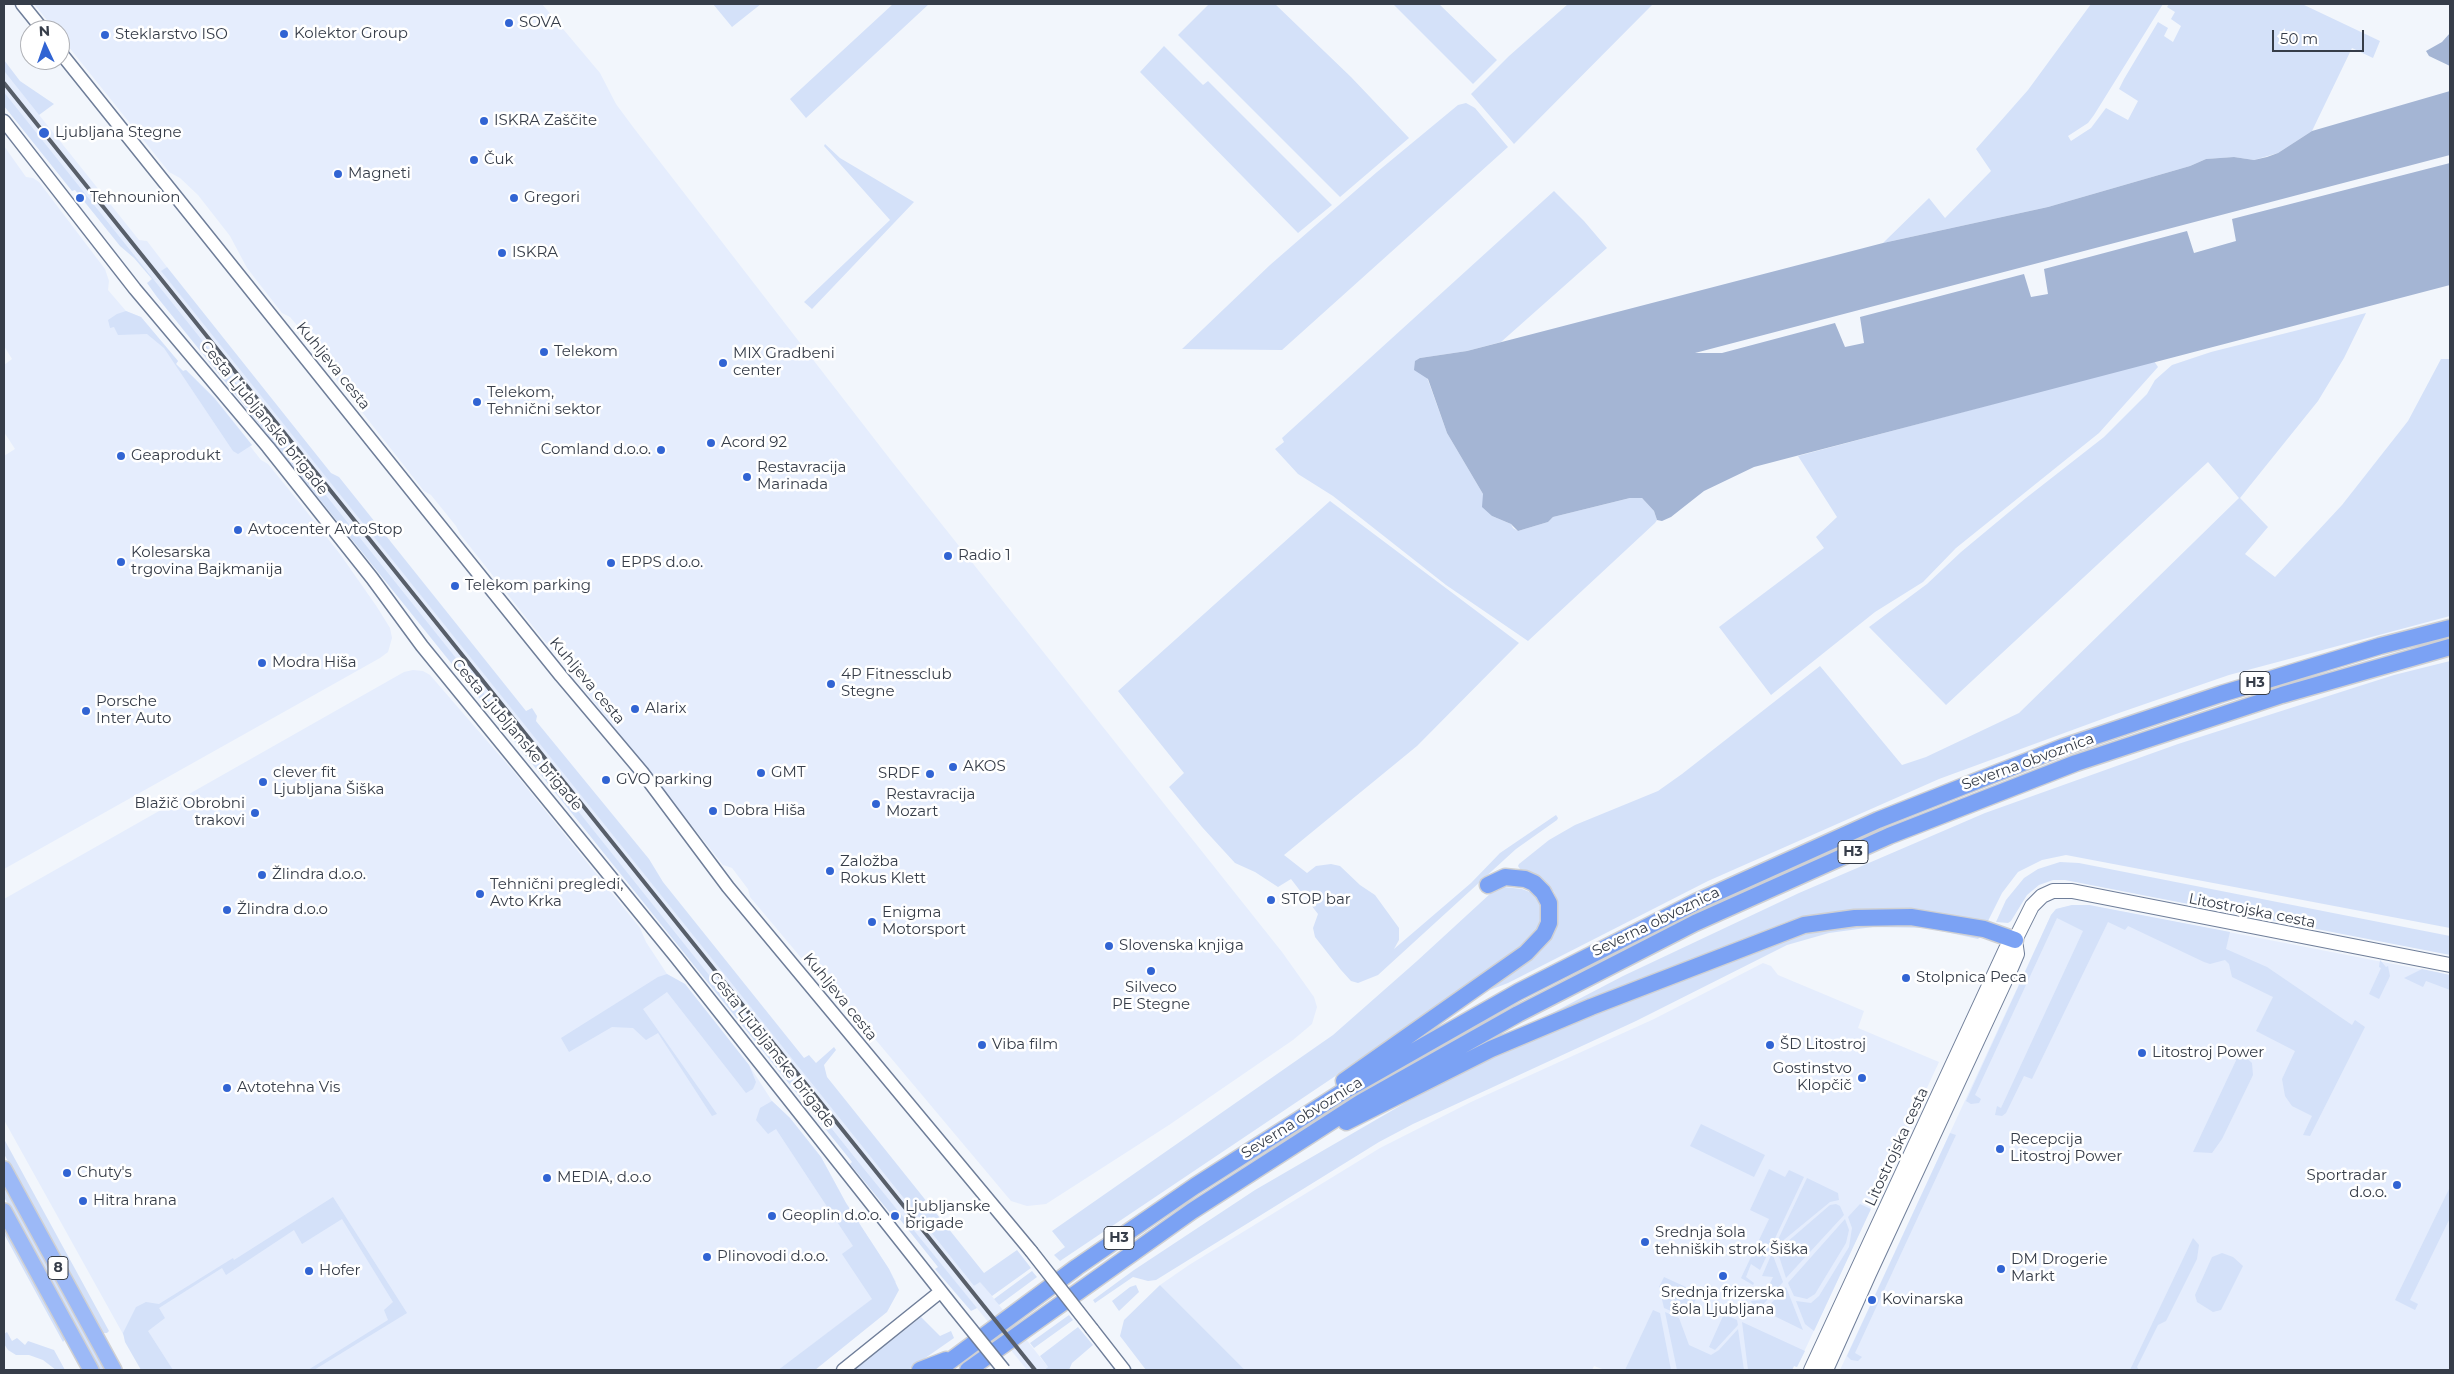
<!DOCTYPE html>
<html>
<head>
<meta charset="utf-8">
<style>
	body { margin:0 }
	#map { position:relative; width:2454px; height:1374px; overflow:hidden; background:#f2f6fc; font-family:Montserrat,sans-serif }
	canvas { display:block }
	.frame { position:absolute; inset:0; border:5px solid #363d49; pointer-events:none }
	.north { position:absolute; left:20px; top:20px; width:50px; height:50px; box-sizing:border-box; background:#fff; border:1px solid #afb1b6; border-radius:50%; rotate:357deg; font-size:14px; font-weight:700; line-height:20px; text-align:center; color:#363d49 }
	.north::after { content:''; display:block; margin:auto; width:18px; height:22px; background:#3164d3; clip-path:polygon(50% 0,100% 100%,50% 72%,0 100%) }
	.scale { position:absolute; left:2272px; top:30px; width:92px; height:22px; box-sizing:border-box; border:2px solid #363d49; border-top:0; padding-left:6px; font-size:15px; line-height:18px; white-space:nowrap; color:#363d49; -webkit-text-stroke:4px #fff; paint-order:stroke }
</style>
</head>
<body>
<div id="map">
<canvas width="2454" height="1374"></canvas>
<div class="frame"></div>
<div class="north">N</div>
<div class="scale">50 m</div>
</div>
<script>
const ctx = document.querySelector('canvas').getContext('2d');
ctx.lineJoin = 'round';
function paint(path, color) {
  ctx.fillStyle = color;
  ctx.fill(path, 'evenodd');
}
function poly(rows) {
  const path = new Path2D();
  for (const r of rows) {
    path.moveTo(r[0], r[1]);
    for (let i = 2; i < r.length; i += 2) path.lineTo(r[i], r[i + 1]);
  }
  return path;
}
function stroke(path, color, width, dash) {
  ctx.strokeStyle = color;
  ctx.lineWidth = width;
  ctx.lineCap = dash ? 'butt' : 'round';
  ctx.setLineDash(dash || []);
  ctx.stroke(path);
}
function drawText(font, color, halo, rows, align = 'center') {
  ctx.font = font + ' Montserrat,sans-serif';
  ctx.lineWidth = 5;
  ctx.setLineDash([]);
  ctx.textBaseline = 'middle';
  ctx.strokeStyle = halo;
  ctx.fillStyle = color;
  for (const [text, x, y, turn = 0] of rows) {
    ctx.save();
    ctx.translate(x, y);
    ctx.rotate((+turn || 0) * Math.PI / 180);
    ctx.textAlign = isNaN(turn) ? turn : align;
    if (halo) ctx.strokeText(text, 0, 0);
    ctx.fillText(text, 0, 0);
    ctx.restore();
  }
}
paint(poly([
	[34,4,542,4,600,73,616,104,633,127,893,463,1282,952,1314,997,1317,1007,1312,1024,1293,1040,1169,1125,1046,1204,1027,1206,1011,1201,823,977,808,966,750,897,748,889,732,868,723,865,585,691,583,683,561,656,554,653,460,534,456,526,431,495,424,491,314,351,311,342,290,317,282,313,247,268,230,236,198,195,180,178,169,172,60,36,60,30,55,30],
	[4,71,139,240,147,241,167,267,162,271,974,1286,980,1281,1048,1367,1044,1370,1027,1370,857,1160,4,92],
	[4,146,26,177,33,178,39,182,105,269,109,281,108,290,126,311,141,317,178,361,176,364,183,371,186,370,215,398,252,445,250,446,261,460,268,464,299,502,340,554,377,607,390,628,392,638,388,652,380,658,4,869,4,456,15,449,4,432,4,365,12,359,4,346],
	[413,670,423,671,430,675,514,772,640,928,646,942,667,974,685,984,749,1065,772,1101,790,1118,821,1157,846,1203,889,1269,896,1282,778,1370,143,1370,4,1120,4,899,404,672],
	[2072,905,2089,905,2450,975,2450,1370,1840,1370,2051,915,2056,909],
	[1763,963,1771,966,1778,975,1864,1011,1858,1028,1939,1062,1797,1367,1794,1366,1792,1370,1605,1370,1594,1366,1592,1370,1245,1370,1160,1285,1189,1265,1380,1148,1471,1102,1654,1019]
]), '#e5edfd');
paint(poly([
	[713,4,761,4,732,27],
	[893,4,929,4,806,118,790,99],
	[1209,4,1275,4,1351,77,1409,138,1340,197,1178,35],
	[1393,4,1439,4,1497,60,1473,84],
	[1568,4,1653,4,1514,144,1471,94,1509,56],
	[2091,4,2163,4,2094,115,2088,123,2068,136,2071,141,2091,128,2106,108,2128,120,2138,101,2119,89,2124,79,2158,22,2168,28,2164,36,2173,42,2181,26,2171,19,2175,12,2167,7,2169,4,2302,4,2380,41,2373,58,2352,48,2312,131,2278,153,2254,160,2234,157,2206,159,2190,166,2048,207,1883,243,1929,198,1945,218,1991,171,1976,149,2028,90],
	[1164,46,1203,85,1208,81,1332,205,1298,233,1140,72],
	[4,60,20,81,54,104,39,115,4,71],
	[4,92,857,1160,977,1308,971,1311,935,1269,938,1267,894,1212,891,1214,850,1164,852,1162,157,297,147,283,152,279,134,258,120,246,75,190,72,191,4,106],
	[1466,103,1475,108,1508,147,1282,350,1182,349,1270,265,1377,172,1458,105],
	[825,144,840,158,914,202,812,309,804,302,890,220,824,146],
	[1554,191,1584,221,1607,248,1501,342,1467,351,1420,358,1447,433,1483,494,1492,516,1511,524,1513,528,1518,531,1548,522,1553,517,1630,498,1642,498,1654,511,1657,520,1655,523,1528,641,1446,585,1333,496,1298,474,1275,449,1284,442,1282,438],
	[167,267,331,473,339,477,526,711,532,708,537,716,536,721,649,859,663,882,804,1058,809,1055,816,1063,834,1047,836,1050,824,1065,827,1077,984,1273,1017,1250,1031,1268,992,1296,980,1282,974,1286,161,271],
	[126,311,141,317,178,361,176,364,183,371,186,370,214,398,252,445,238,454,233,451,164,348,147,334,118,335,114,327,110,328,108,320,117,314],
	[2366,313,2344,358,2318,401,2240,498,2268,527,2245,554,2275,577,2342,505,2408,421,2441,359,2450,359,2450,616,2229,675,2116,714,1939,779,1708,881,1508,983,1490,990,1544,947,1553,935,1557,922,1558,903,1554,892,1543,880,1520,869,1518,866,1519,864,1549,840,1575,825,1658,791,1682,774,1820,666,1902,765,1926,757,2019,713,2239,498,2208,462,1946,705,1869,627,1927,584,1961,552,2026,498,2104,437,2147,394,2155,380,2172,365,2211,352],
	[2154,361,2158,367,2099,433,1956,548,1923,582,1875,612,1771,695,1719,627,1824,548,1816,537,1837,517,1798,456],
	[1330,501,1519,643,1417,746,1284,855,1307,873,1316,866,1331,864,1340,866,1360,885,1375,895,1399,928,1399,940,1394,949,1471,883,1500,853,1553,817,1556,815,1558,818,1557,820,1516,849,1378,975,1358,983,1351,981,1341,970,1315,937,1313,928,1318,914,1291,879,1278,887,1255,872,1235,863,1202,827,1169,787,1184,773,1118,691],
	[2450,661,2450,928,2066,855,2042,860,2018,872,2002,893,1987,923,1844,914,1789,921,1535,1022,1623,976,1799,893,1985,813,2178,744,2394,675],
	[2060,862,2079,863,2450,936,2450,955,2065,880,2053,880,2039,885,2027,895,2011,921,2008,923,1996,922,2006,900,2024,878,2038,869],
	[1504,887,1522,889,1535,894,1541,906,1541,926,1526,944,1465,989,1060,1261,1054,1255,1065,1247,1052,1231,1333,1035,1417,961,1491,893],
	[2072,905,2089,905,2230,932,2226,949,2267,967,2352,1025,2355,1020,2365,1027,2310,1136,2303,1135,2312,1116,2292,1106,2285,1096,2282,1079,2295,1051,2256,1031,2273,997,2232,977,2229,964,2225,960,2210,964,2204,962,2128,926,2125,930,2108,922,2032,1079,2024,1076,2006,1113,2002,1116,1995,1115,1997,1106,2001,1108,2083,931,2057,918,1975,1095,1981,1099,1979,1103,1971,1104,1966,1101,2051,915,2056,909],
	[1899,923,1981,936,1978,939,1927,928,1873,927,1829,933,1787,945,1636,1021,1413,1124,1379,1142,1156,1280,1148,1281,1133,1277,1095,1303,1093,1300,1134,1270,1255,1190,1467,1067,1536,1036,1811,929],
	[2380,960,2386,967,2388,966,2390,976,2379,999,2369,994,2381,968,2379,967],
	[2422,969,2450,975,2450,990,2426,981,2423,987,2404,978],
	[667,974,685,984,749,1065,756,1082,753,1089,746,1093,667,992,643,1009,717,1114,712,1116,658,1033,646,1040,633,1028,612,1027,569,1052,561,1038,658,977],
	[2240,1052,2252,1063,2253,1075,2222,1139,2212,1153,2193,1152],
	[772,1101,790,1118,821,1157,846,1203,889,1269,899,1290,887,1312,815,1370,778,1370,872,1299,842,1254,853,1246,776,1129,768,1134,756,1120,760,1108],
	[1701,1124,1765,1155,1754,1177,1690,1146],
	[1950,1133,1956,1135,1855,1353,1862,1357,1858,1361,1851,1360,1847,1356],
	[4,1139,109,1331,107,1333,101,1333,4,1154],
	[1769,1169,1785,1177,1789,1170,1804,1177,1760,1270,1751,1264,1746,1277,1754,1283,1753,1285,1741,1278,1769,1219,1750,1210],
	[1807,1178,1838,1193,1839,1200,1830,1202,1774,1248],
	[4,1182,106,1370,98,1370,4,1197],
	[2450,1187,2450,1218,2410,1300,2418,1304,2415,1310,2395,1300],
	[333,1197,407,1313,314,1370,308,1370,388,1320,384,1310,393,1302,342,1219,302,1244,294,1230,226,1275,222,1268,159,1308,165,1318,148,1331,173,1370,141,1370,125,1342,123,1333,136,1307,146,1302,159,1304,233,1258,234,1260],
	[1836,1204,1840,1206,1844,1215,1786,1278,1779,1256,1779,1249,1830,1205],
	[1860,1204,1871,1209,1814,1331,1805,1324,1796,1301,1811,1303,1819,1296,1849,1247,1852,1228,1848,1217],
	[1845,1219,1849,1230,1846,1243,1815,1294,1807,1299,1794,1296,1788,1283],
	[4,1228,7,1230,66,1338,63,1342,4,1234],
	[2193,1238,2199,1245,2197,1259,2166,1321,2158,1325,2137,1367,2139,1370,2130,1370],
	[1772,1253,1783,1282,1759,1309,1753,1306,1751,1301,1762,1300,1773,1277,1762,1276],
	[2222,1253,2233,1257,2243,1266,2221,1310,2213,1312,2197,1302,2195,1295,2212,1257],
	[1032,1271,1037,1277,999,1305,994,1299],
	[1664,1277,1699,1293,1688,1315,1685,1317,1664,1308,1659,1287],
	[1136,1285,1139,1292,1119,1311,1112,1301,1130,1287],
	[1160,1285,1245,1370,1146,1370,1120,1336,1124,1320],
	[1786,1287,1803,1330,1764,1311],
	[1653,1310,1660,1313,1671,1370,1625,1370],
	[1665,1312,1679,1318,1689,1345,1711,1355,1719,1350,1738,1329,1744,1370,1677,1370],
	[1724,1314,1737,1320,1738,1325,1715,1350,1709,1347],
	[1069,1315,1073,1320,1034,1348,1030,1343],
	[921,1317,940,1336,951,1331,954,1338,908,1370,855,1370],
	[1742,1322,1805,1351,1797,1367,1794,1366,1792,1370,1748,1370],
	[1078,1327,1093,1345,1072,1363,1069,1370,1044,1370,1048,1367,1040,1356],
	[7,1332,12,1341,17,1338,25,1345,28,1341,54,1350,65,1370,56,1370,43,1360,29,1355,16,1355,8,1350,4,1344,4,1334]
]), '#d4e1f9');
paint(poly([
	[2450,33,2450,66,2429,56,2426,51,2442,42],
	[2450,91,2450,155,1695,353,1722,353,1835,323,1845,347,1864,343,1860,317,2024,274,2031,297,2048,294,2044,269,2187,231,2194,253,2236,241,2232,219,2450,163,2450,285,1754,467,1704,491,1671,517,1662,521,1657,520,1654,511,1642,498,1630,498,1553,517,1548,522,1518,531,1511,524,1492,516,1482,507,1483,494,1447,433,1428,379,1414,370,1415,361,1420,358,1467,351,1883,243,2048,207,2190,166,2206,159,2234,157,2254,160,2267,157,2278,153,2312,131]
]), '#a4b5d4');
const tertiary = poly([
	[22,4,43,30],
	[60,52,428,511,561,676,642,772,728,887,1031,1251],
	[4,121,135,289,268,447,372,578,422,646,676,957,954,1308],
	[1092,1329,1124,1370],
	[843,1370,940,1292]
]);
const secondary = poly([
	[1811,1370,2006,949,2015,940,2032,906,2042,896,2053,891,2072,891,2450,965],
	[1826,1370,1869,1274,2011,968,2017,954,2015,940]
]);
const primary = poly([
	[4,1169,114,1370],
	[4,1211,91,1370]
]);
const trunk = poly([
	[1344,1081,1526,953,1544,934,1549,923,1549,903,1543,892,1534,883,1525,879,1505,877,1488,885],
	[1346,1122,1491,1049,1591,1007,1804,925,1855,918,1911,917,1984,929,2015,940],
	[920,1370,946,1360],
	[938,1370,1077,1267,1195,1186,1344,1091,1518,992,1696,902,1878,820,2063,747,2221,694,2380,646,2450,628],
	[968,1370,1192,1211,1360,1103,1518,1014,1695,923,1889,836,2076,763,2282,695,2450,647]
]);
stroke(tertiary, '#6f7e99', 15);
stroke(secondary, '#6f7e99', 16);
stroke(primary, '#cfd0d3', 18);
stroke(trunk, '#cfd0d3', 19);
stroke(tertiary, '#fff', 12);
stroke(secondary, '#fff', 14);
stroke(primary, '#9cb9f7', 15);
stroke(trunk, '#7ba2f4', 16);
stroke(poly([
	[4,83,1035,1370]
]), '#585f6a', 4);
const tertiaryBridge = poly([
	[1031,1251,1092,1329],
	[954,1308,1004,1370]
]);
stroke(tertiaryBridge, '#6f7e99', 15, []);
stroke(tertiaryBridge, '#fff', 12);
for (const [x, y, r, color] of [
	[509,23,5,"#3164d3"],
	[284,34,5,"#3164d3"],
	[105,35,5,"#3164d3"],
	[484,121,5,"#3164d3"],
	[44,133,6,"#3164d3"],
	[474,160,5,"#3164d3"],
	[338,174,5,"#3164d3"],
	[80,198,5,"#3164d3"],
	[514,198,5,"#3164d3"],
	[502,253,5,"#3164d3"],
	[544,352,5,"#3164d3"],
	[723,363,5,"#3164d3"],
	[477,402,5,"#3164d3"],
	[711,443,5,"#3164d3"],
	[661,450,5,"#3164d3"],
	[121,456,5,"#3164d3"],
	[747,477,5,"#3164d3"],
	[238,530,5,"#3164d3"],
	[948,556,5,"#3164d3"],
	[121,562,5,"#3164d3"],
	[611,563,5,"#3164d3"],
	[455,586,5,"#3164d3"],
	[262,663,5,"#3164d3"],
	[831,684,5,"#3164d3"],
	[635,709,5,"#3164d3"],
	[86,711,5,"#3164d3"],
	[953,767,5,"#3164d3"],
	[761,773,5,"#3164d3"],
	[930,774,5,"#3164d3"],
	[606,780,5,"#3164d3"],
	[263,782,5,"#3164d3"],
	[876,804,5,"#3164d3"],
	[713,811,5,"#3164d3"],
	[255,813,5,"#3164d3"],
	[830,871,5,"#3164d3"],
	[262,875,5,"#3164d3"],
	[480,894,5,"#3164d3"],
	[1271,900,5,"#3164d3"],
	[227,910,5,"#3164d3"],
	[872,922,5,"#3164d3"],
	[1109,946,5,"#3164d3"],
	[1151,971,5,"#3164d3"],
	[1906,978,5,"#3164d3"],
	[982,1045,5,"#3164d3"],
	[1770,1045,5,"#3164d3"],
	[2142,1053,5,"#3164d3"],
	[1862,1078,5,"#3164d3"],
	[227,1088,5,"#3164d3"],
	[2000,1149,5,"#3164d3"],
	[67,1173,5,"#3164d3"],
	[547,1178,5,"#3164d3"],
	[2397,1185,5,"#3164d3"],
	[83,1201,5,"#3164d3"],
	[772,1216,5,"#3164d3"],
	[895,1216,5,"#3164d3"],
	[1645,1242,5,"#3164d3"],
	[707,1257,5,"#3164d3"],
	[2001,1269,5,"#3164d3"],
	[309,1271,5,"#3164d3"],
	[1723,1276,5,"#3164d3"],
	[1872,1300,5,"#3164d3"]
]) {
  const dot = new Path2D();
  dot.arc(x, y, r, 0, 2 * Math.PI);
  ctx.fillStyle = color;
  ctx.fill(dot);
  stroke(dot, '#fff', 2);
}
for (const [x, y, w] of [
	[2255,683,30],
	[1853,852,30],
	[1119,1238,30],
	[58,1268,20]
]) {
  const box = new Path2D();
  box.roundRect(x - w / 2, y - 11.5, w, 23, 4);
  ctx.fillStyle = '#fff';
  ctx.fill(box);
  stroke(box, '#363d49', 1);
}
drawText('bold 14px', '#363d49', null, [
	["H3",2255,683],
	["H3",1853,852],
	["H3",1119,1238],
	["8",58,1268]
]);
drawText('15px', '#363d49', '#fff', [
	["SOVA",519,23],
	["Kolektor Group",294,34],
	["Steklarstvo ISO",115,35],
	["ISKRA Zaščite",494,121],
	["Ljubljana Stegne",55,133],
	["Čuk",484,160],
	["Magneti",348,174],
	["Tehnounion",90,198],
	["Gregori",524,198],
	["ISKRA",512,253],
	["Telekom",554,352],
	["MIX Gradbeni",733,354],
	["center",733,371],
	["Telekom,",487,393],
	["Tehnični sektor",487,410],
	["Acord 92",721,443],
	["Comland d.o.o.",651,450,"right"],
	["Geaprodukt",131,456],
	["Restavracija",757,468],
	["Marinada",757,485],
	["Avtocenter AvtoStop",248,530],
	["Kolesarska",131,553],
	["trgovina Bajkmanija",131,570],
	["Radio 1",958,556],
	["EPPS d.o.o.",621,563],
	["Telekom parking",465,586],
	["Modra Hiša",272,663],
	["4P Fitnessclub",841,675],
	["Stegne",841,692],
	["Porsche",96,702],
	["Inter Auto",96,719],
	["Alarix",645,709],
	["AKOS",963,767],
	["clever fit",273,773],
	["Ljubljana Šiška",273,790],
	["GMT",771,773],
	["SRDF",920,774,"right"],
	["GVO parking",616,780],
	["Restavracija",886,795],
	["Mozart",886,812],
	["Blažič Obrobni",245,804,"right"],
	["trakovi",245,821,"right"],
	["Dobra Hiša",723,811],
	["Založba",840,862],
	["Rokus Klett",840,879],
	["Žlindra d.o.o.",272,875],
	["Tehnični pregledi,",490,885],
	["Avto Krka",490,902],
	["STOP bar",1281,900],
	["Žlindra d.o.o",237,910],
	["Enigma",882,913],
	["Motorsport",882,930],
	["Slovenska knjiga",1119,946],
	["Stolpnica Peca",1916,978],
	["Silveco",1151,988,"center"],
	["PE Stegne",1151,1005,"center"],
	["Viba film",992,1045],
	["ŠD Litostroj",1780,1045],
	["Litostroj Power",2152,1053],
	["Gostinstvo",1852,1069,"right"],
	["Klopčič",1852,1086,"right"],
	["Avtotehna Vis",237,1088],
	["Recepcija",2010,1140],
	["Litostroj Power",2010,1157],
	["Chuty's",77,1173],
	["Sportradar",2387,1176,"right"],
	["d.o.o.",2387,1193,"right"],
	["MEDIA, d.o.o",557,1178],
	["Hitra hrana",93,1201],
	["Ljubljanske",905,1207],
	["brigade",905,1224],
	["Geoplin d.o.o.",782,1216],
	["Srednja šola",1655,1233],
	["tehniških strok Šiška",1655,1250],
	["Plinovodi d.o.o.",717,1257],
	["DM Drogerie",2011,1260],
	["Markt",2011,1277],
	["Hofer",319,1271],
	["Srednja frizerska",1723,1293,"center"],
	["šola Ljubljana",1723,1310,"center"],
	["Kovinarska",1882,1300]
], 'left');
drawText('15px', '#363d49', '#fff', [
	["Kuhljeva cesta",333,366,51],
	["Cesta Ljubljanske brigade",264,418,51],
	["Kuhljeva cesta",587,681,50],
	["Cesta Ljubljanske brigade",517,735,50],
	["Severna obvoznica",2028,762,-20],
	["Litostrojska cesta",2252,911,11],
	["Severna obvoznica",1656,922,-26],
	["Kuhljeva cesta",840,997,51],
	["Cesta Ljubljanske brigade",772,1050,52],
	["Severna obvoznica",1302,1118,-32],
	["Litostrojska cesta",1897,1147,-65]
]);
</script>
</body>
</html>
